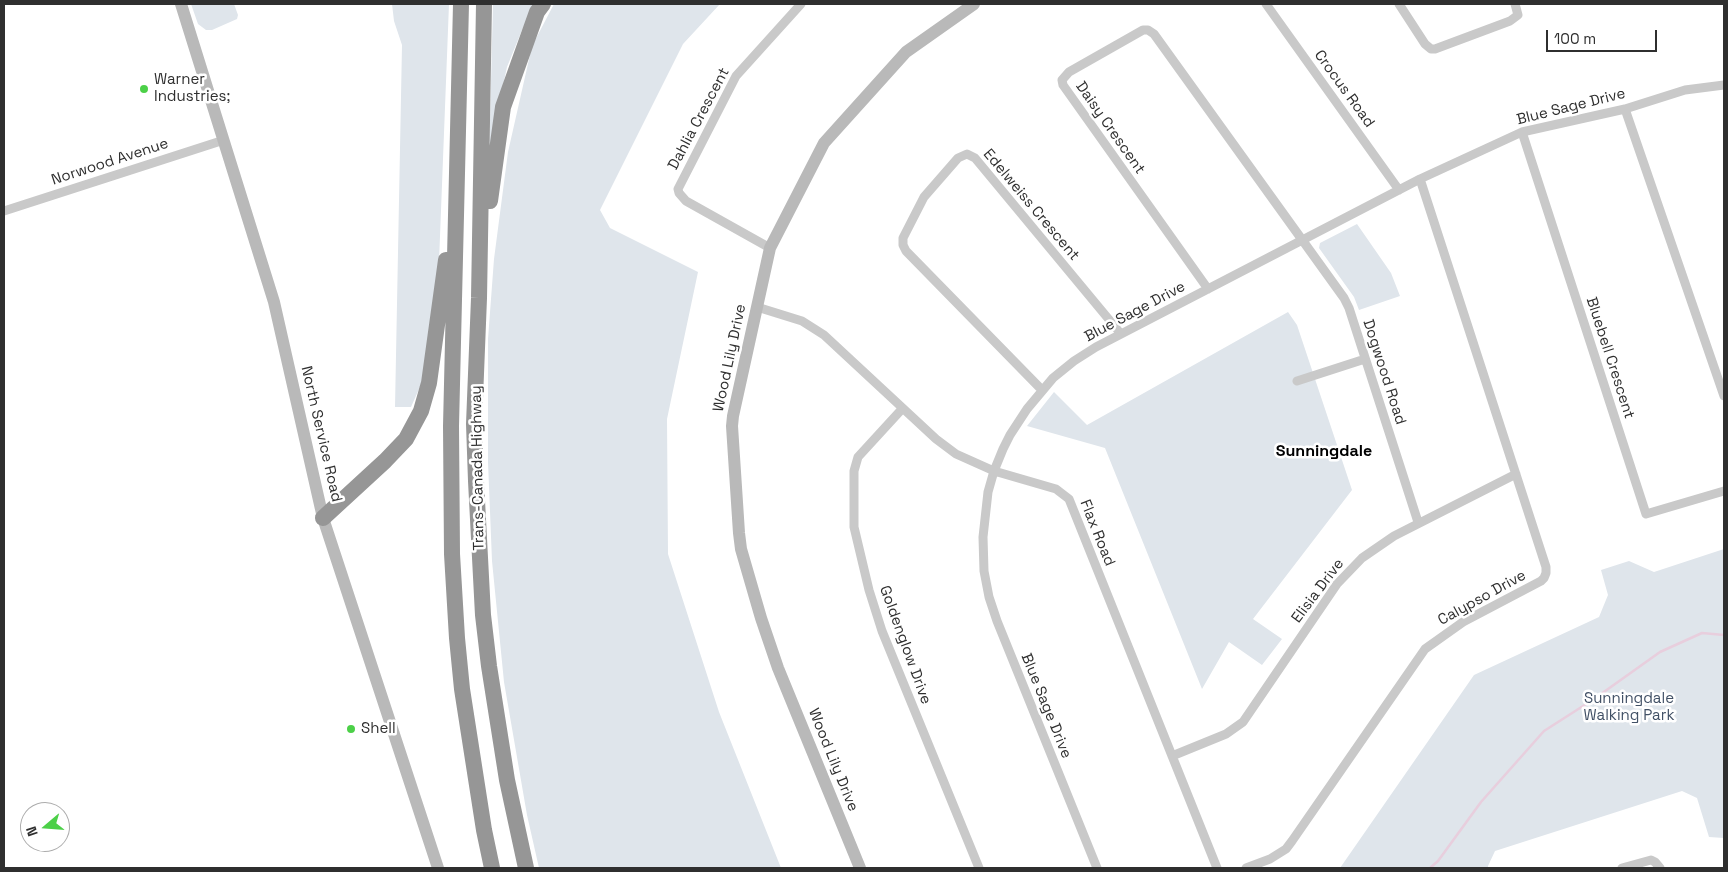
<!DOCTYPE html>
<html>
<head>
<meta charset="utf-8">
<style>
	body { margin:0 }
	#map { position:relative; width:1728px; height:872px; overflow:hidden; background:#fff; font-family:"Space Grotesk",sans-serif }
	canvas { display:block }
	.frame { position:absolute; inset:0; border:5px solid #2f2f2f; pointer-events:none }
	.north { position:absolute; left:20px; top:802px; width:50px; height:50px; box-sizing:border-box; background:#fff; border:1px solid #acacac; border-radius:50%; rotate:252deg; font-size:14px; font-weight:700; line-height:20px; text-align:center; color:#2f2f2f }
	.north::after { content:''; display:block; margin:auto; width:18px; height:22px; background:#4cd048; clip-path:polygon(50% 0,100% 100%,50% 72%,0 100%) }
	.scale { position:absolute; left:1546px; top:30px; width:111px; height:22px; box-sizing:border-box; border:2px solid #2f2f2f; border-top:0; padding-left:6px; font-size:15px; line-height:18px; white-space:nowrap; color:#2f2f2f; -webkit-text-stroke:4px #fff; paint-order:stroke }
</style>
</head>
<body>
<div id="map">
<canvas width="1728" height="872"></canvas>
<div class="frame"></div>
<div class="north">N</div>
<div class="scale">100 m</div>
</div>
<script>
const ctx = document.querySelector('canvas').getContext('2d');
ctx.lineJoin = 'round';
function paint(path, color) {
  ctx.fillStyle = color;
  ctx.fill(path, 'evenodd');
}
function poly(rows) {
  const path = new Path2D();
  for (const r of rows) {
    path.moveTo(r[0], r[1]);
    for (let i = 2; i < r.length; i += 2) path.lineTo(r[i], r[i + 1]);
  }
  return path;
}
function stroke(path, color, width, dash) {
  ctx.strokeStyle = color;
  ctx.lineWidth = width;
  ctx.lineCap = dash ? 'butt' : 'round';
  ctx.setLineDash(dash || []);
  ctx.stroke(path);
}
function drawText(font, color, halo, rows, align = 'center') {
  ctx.font = font + ' "Space Grotesk",sans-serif';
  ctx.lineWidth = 5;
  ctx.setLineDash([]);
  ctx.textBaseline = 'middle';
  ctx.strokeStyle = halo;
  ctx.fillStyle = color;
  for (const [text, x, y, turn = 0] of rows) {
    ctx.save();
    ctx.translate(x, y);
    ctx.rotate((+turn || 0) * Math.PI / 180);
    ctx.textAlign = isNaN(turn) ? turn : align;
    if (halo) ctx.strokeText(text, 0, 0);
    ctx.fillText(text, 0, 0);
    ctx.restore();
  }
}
paint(poly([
	[191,4,234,4,238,15,237,19,212,30,206,30,198,24],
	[392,4,449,4,439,262,423,380,411,407,395,407,402,45,394,21],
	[493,4,535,4,522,30,507,67,497,113,489,160],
	[554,4,720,4,683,44,600,210,610,228,698,272,667,419,668,554,719,712,781,868,539,868,527,815,504,682,492,561,488,462,488,339,494,259,508,152,532,46],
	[1357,224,1391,273,1400,296,1359,310,1354,297,1319,248,1320,243],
	[1288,312,1297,325,1352,490,1253,619,1282,639,1262,665,1229,642,1202,689,1105,448,1027,426,1054,392,1087,425],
	[1724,549,1724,838,1709,837,1697,798,1682,791,1495,851,1488,866,1488,868,1340,868,1474,675,1599,617,1608,595,1601,570,1629,561,1654,572]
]), '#dfe5eb');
stroke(poly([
	[1430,868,1438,861,1481,802,1544,731,1594,699,1660,652,1702,633,1724,635]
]), '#e8cedd', 2.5);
stroke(poly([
	[1266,4,1399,190],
	[1399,4,1425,44,1431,49,1435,49,1510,21,1518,15,1515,4],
	[1625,109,1724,396],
	[1522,132,1646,514,1724,491],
	[4,211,224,140],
	[770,248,686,201,679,193,678,189,736,76,801,4],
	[1208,289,1063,85,1062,80,1069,72,1143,30,1148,30,1154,34,1344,298,1349,308,1418,522],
	[757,307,802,321,824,335,936,439,956,454,994,471,1056,489,1069,499,1217,868],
	[1297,381,1365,359],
	[1042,390,906,251,903,245,903,238,924,197,958,158,967,154,975,158,1121,334],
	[902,409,858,457,854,471,854,527,869,590,882,631,979,868],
	[1172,756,1226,734,1243,722,1337,584,1362,558,1394,536,1516,474],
	[1097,868,997,621,989,597,984,571,983,537,988,492,994,471,1003,449,1010,435,1027,409,1053,378,1074,361,1096,347,1420,179,1522,132,1625,109,1685,90,1724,85],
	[1246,868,1270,859,1286,849,1292,841,1425,649,1463,622,1541,581,1544,578,1546,573,1546,567,1420,179],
	[1622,868,1651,860,1655,862,1660,868]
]), '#c9c9c9', 9);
stroke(poly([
	[181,4,274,302,323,518,438,868],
	[860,868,778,668,761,618,741,549,739,533,732,426,733,416,770,248,824,143,906,52,974,4]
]), '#b9b9b9', 12);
stroke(poly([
	[461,4,451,426,452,554,457,638,462,689,484,830,492,868],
	[484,4,479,298,474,424,476,481,483,615,489,666,507,780,526,868],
	[490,201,503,107,537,12,543,4],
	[323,518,385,461,406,439,421,411,429,383,446,260]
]), '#969696', 16);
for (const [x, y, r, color] of [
	[144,89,5,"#4cd048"],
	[351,729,5,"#4cd048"]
]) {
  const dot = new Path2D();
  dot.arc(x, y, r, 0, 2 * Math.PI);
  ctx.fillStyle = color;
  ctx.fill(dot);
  stroke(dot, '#fff', 2);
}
drawText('15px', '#2f2f2f', '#fff', [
	["Warner",154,80],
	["Industries;",154,97],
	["Shell",361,729]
], 'left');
drawText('15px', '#2f2f2f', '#fff', [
	["Crocus Road",1344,89,54],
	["Blue Sage Drive",1571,107,-14],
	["Dahlia Crescent",699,119,-62],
	["Daisy Crescent",1110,128,55],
	["Norwood Avenue",110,162,-18],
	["Edelweiss Crescent",1031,205,50],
	["Blue Sage Drive",1135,312,-28],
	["Wood Lily Drive",730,358,-78],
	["Bluebell Crescent",1610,358,72],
	["Dogwood Road",1384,372,72],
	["North Service Road",321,434,77],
	["Trans-Canada Highway",478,468,-91],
	["Flax Road",1097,533,68],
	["Elisia Drive",1318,591,-53],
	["Calypso Drive",1482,598,-29],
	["Goldenglow Drive",905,645,70],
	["Blue Sage Drive",1046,706,68],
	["Wood Lily Drive",833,760,68]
]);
drawText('15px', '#425166', '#fff', [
	["Sunningdale",1629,699],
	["Walking Park",1629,716]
]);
drawText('bold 16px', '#000', '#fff', [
	["Sunningdale",1324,452]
]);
</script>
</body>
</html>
